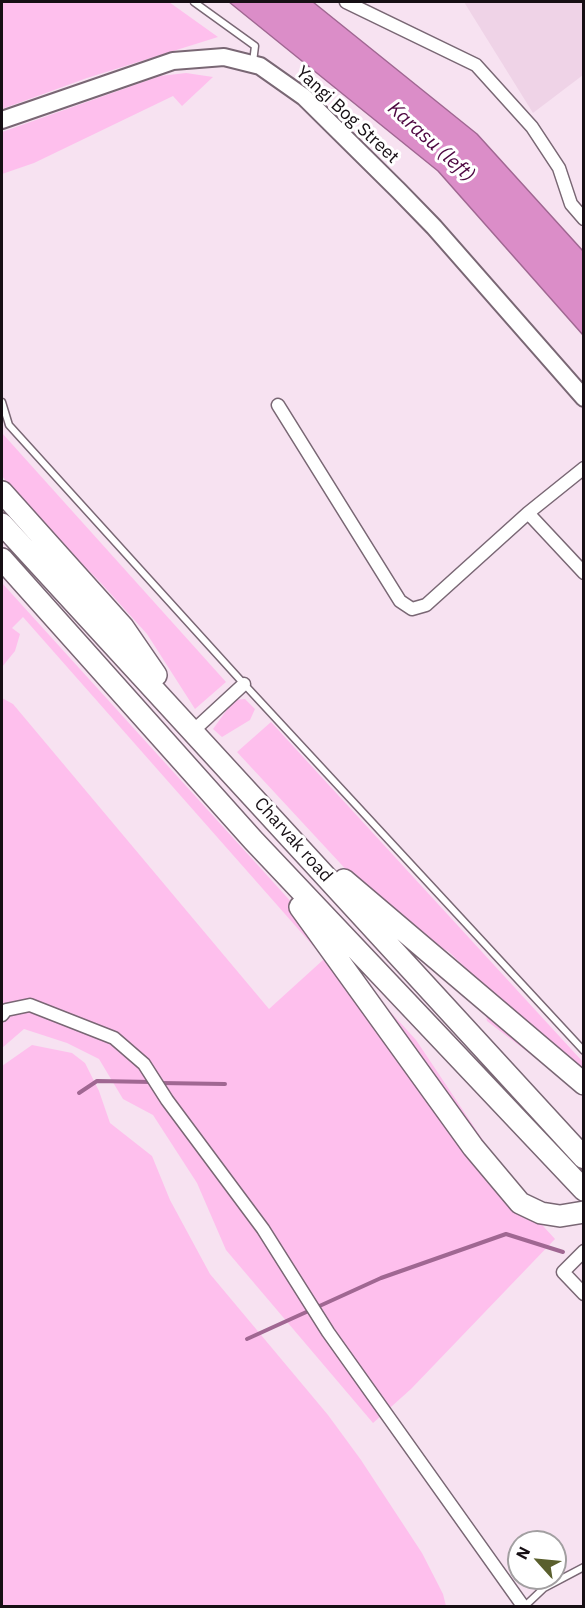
<!DOCTYPE html>
<html>
<head>
<meta charset="utf-8">
<style>
	body { margin:0 }
	#map { position:relative; width:585px; height:1608px; overflow:hidden; background:#f7e2f1; font-family:"IBM Plex Sans",sans-serif }
	canvas { display:block }
	.frame { position:absolute; inset:0; border:3px solid #160f14; pointer-events:none }
	.north { position:absolute; left:507px; top:1530px; width:60px; height:60px; box-sizing:border-box; background:#fff; border:2px solid #a29fa1; border-radius:50%; rotate:297deg; font-size:16px; font-weight:700; line-height:24px; text-align:center; color:#160f14 }
	.north::after { content:''; display:block; margin:auto; width:21px; height:27px; background:#5a5f2d; clip-path:polygon(50% 0,100% 100%,50% 72%,0 100%) }
</style>
</head>
<body>
<div id="map">
<canvas width="585" height="1608"></canvas>
<div class="frame"></div>
<div class="north">N</div>
</div>
<script>
const ctx = document.querySelector('canvas').getContext('2d');
ctx.lineJoin = 'round';
function paint(path, color) {
  ctx.fillStyle = color;
  ctx.fill(path, 'evenodd');
}
function poly(rows) {
  const path = new Path2D();
  for (const r of rows) {
    path.moveTo(r[0], r[1]);
    for (let i = 2; i < r.length; i += 2) path.lineTo(r[i], r[i + 1]);
  }
  return path;
}
function stroke(path, color, width, dash) {
  ctx.strokeStyle = color;
  ctx.lineWidth = width;
  ctx.lineCap = dash ? 'butt' : 'round';
  ctx.setLineDash(dash || []);
  ctx.stroke(path);
}
function drawText(font, color, halo, rows, align = 'center') {
  ctx.font = font + ' "IBM Plex Sans",sans-serif';
  ctx.lineWidth = 6;
  ctx.setLineDash([]);
  ctx.textBaseline = 'middle';
  ctx.strokeStyle = halo;
  ctx.fillStyle = color;
  for (const [text, x, y, turn = 0] of rows) {
    ctx.save();
    ctx.translate(x, y);
    ctx.rotate((+turn || 0) * Math.PI / 180);
    ctx.textAlign = isNaN(turn) ? turn : align;
    if (halo) ctx.strokeText(text, 0, 0);
    ctx.fillText(text, 0, 0);
    ctx.restore();
  }
}
paint(poly([
	[464,2,583,2,583,75,533,113]
]), '#efd3e7');
paint(poly([
	[2,2,169,2,218,37,87,78,2,109],
	[186,73,213,77,182,106,173,96,34,163,2,174,2,132,160,76],
	[2,433,226,682,195,709,147,634,100,582,40,522,2,476],
	[2,583,332,947,322,956,23,617,12,628,20,634,15,651,2,667],
	[2,698,13,704,269,1009,334,950,416,1040,533,1215,555,1239,411,1389,373,1423,226,1250,197,1183,153,1115,123,1099,99,1059,67,1043,24,1029,2,1048],
	[245,699,255,709,250,720,222,737,213,729,234,700],
	[271,722,583,1062,583,1094,487,1021,480,984,473,975,449,952,391,918,237,752],
	[32,1045,72,1053,85,1063,99,1091,110,1123,152,1156,170,1200,210,1274,328,1415,361,1460,422,1553,443,1594,446,1606,2,1606,2,1066]
]), '#febfed');
const water = poly([
	[229,2,313,2,477,134,583,251,583,335,438,171,229,2]
]);
paint(water, '#db8dc8');
stroke(water, '#a06792', 1.5);
stroke(poly([
	[160,1083,225,1084],
	[79,1093,97,1081,152,1082],
	[247,1339,381,1278,506,1234,563,1252]
]), '#a06792', 4);
const lane = poly([
	[194,2,255,46,253,62],
	[2,402,9,425,244,684,584,1051],
	[525,1606,544,1588,584,1567]
]);
const street = poly([
	[346,2,476,65,532,127,559,168,571,204,584,219],
	[278,405,400,601,412,609,426,605,528,513,584,468],
	[528,513,584,573],
	[193,731,244,684],
	[2,1015,6,1010,30,1005,114,1038,144,1064,167,1100,263,1229,328,1332,523,1606],
	[584,1251,563,1272,584,1294]
]);
const secondary = poly([
	[2,120,173,61,224,57,260,66,304,97,399,191,434,227,584,398]
]);
const highway = poly([
	[2,492,123,627,156,675],
	[2,524,584,1158],
	[2,559,253,840,584,1190],
	[344,880,584,1084],
	[300,907,473,1147,520,1203,541,1213,560,1216,584,1212]
]);
stroke(lane, '#796774', 9);
stroke(street, '#796774', 15);
stroke(secondary, '#796774', 20);
stroke(highway, '#796774', 24);
stroke(lane, '#fff', 6);
stroke(street, '#fff', 12);
stroke(secondary, '#fff', 16);
stroke(highway, '#fff', 21);
drawText('18px', '#160f14', '#fff', [
	["Yangi Bog Street",347,115,43],
	["Charvak road",293,840,48]
]);
drawText('italic 20px', '#4d0641', '#fff', [
	["Karasu (left)",431,142,42]
]);
</script>
</body>
</html>
